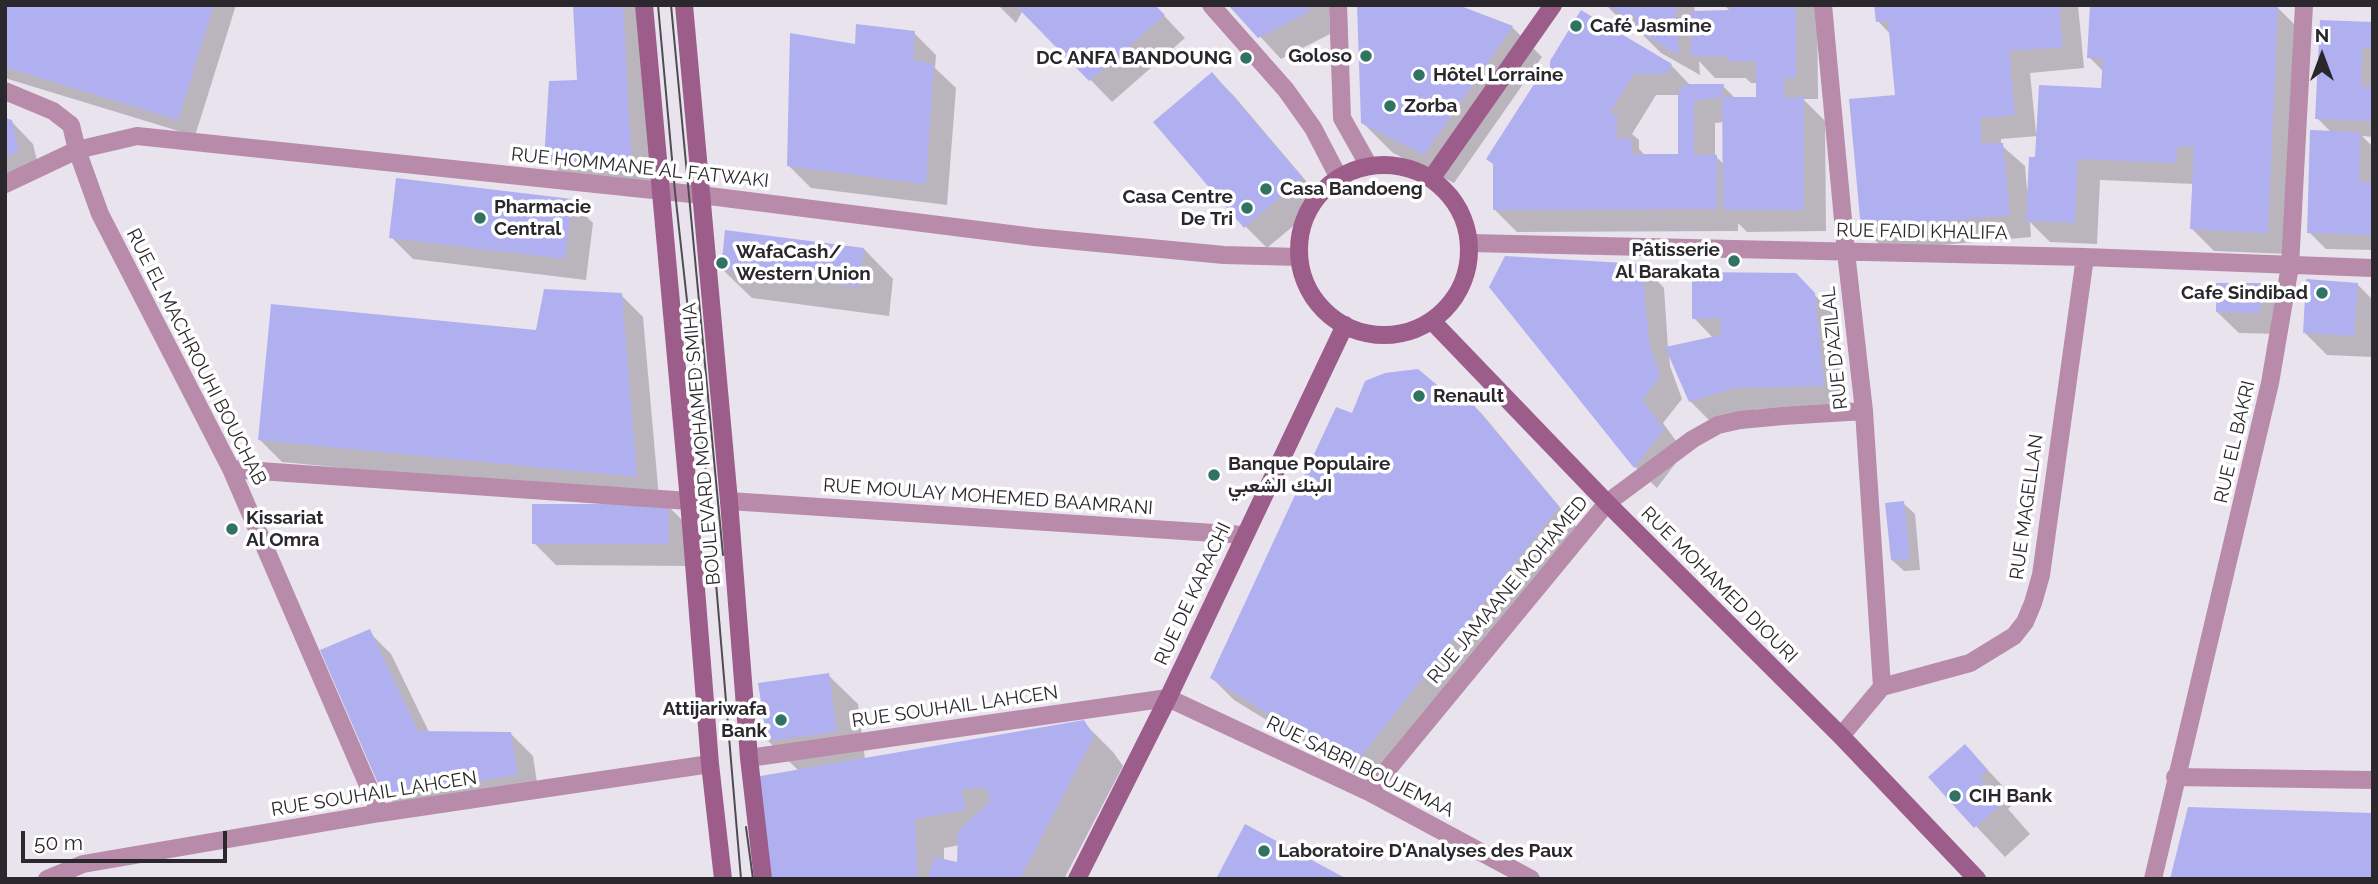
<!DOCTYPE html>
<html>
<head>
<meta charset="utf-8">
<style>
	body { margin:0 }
	#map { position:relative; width:2378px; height:884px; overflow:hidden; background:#e9e3ed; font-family:Raleway,sans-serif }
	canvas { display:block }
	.frame { position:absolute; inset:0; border:7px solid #2a282c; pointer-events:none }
	.north { position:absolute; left:2287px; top:21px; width:70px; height:70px; -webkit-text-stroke:5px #fff; paint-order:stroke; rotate:0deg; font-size:19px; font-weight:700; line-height:28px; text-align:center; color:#2a282c }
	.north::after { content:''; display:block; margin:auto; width:24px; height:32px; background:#2a282c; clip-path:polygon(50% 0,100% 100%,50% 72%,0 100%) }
	.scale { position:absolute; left:21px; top:831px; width:206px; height:32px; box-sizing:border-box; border:4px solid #2a282c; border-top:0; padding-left:9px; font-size:21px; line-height:24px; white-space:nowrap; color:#2a282c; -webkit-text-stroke:5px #fff; paint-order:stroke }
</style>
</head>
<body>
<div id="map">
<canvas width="2378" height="884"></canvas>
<div class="frame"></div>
<div class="north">N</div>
<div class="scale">50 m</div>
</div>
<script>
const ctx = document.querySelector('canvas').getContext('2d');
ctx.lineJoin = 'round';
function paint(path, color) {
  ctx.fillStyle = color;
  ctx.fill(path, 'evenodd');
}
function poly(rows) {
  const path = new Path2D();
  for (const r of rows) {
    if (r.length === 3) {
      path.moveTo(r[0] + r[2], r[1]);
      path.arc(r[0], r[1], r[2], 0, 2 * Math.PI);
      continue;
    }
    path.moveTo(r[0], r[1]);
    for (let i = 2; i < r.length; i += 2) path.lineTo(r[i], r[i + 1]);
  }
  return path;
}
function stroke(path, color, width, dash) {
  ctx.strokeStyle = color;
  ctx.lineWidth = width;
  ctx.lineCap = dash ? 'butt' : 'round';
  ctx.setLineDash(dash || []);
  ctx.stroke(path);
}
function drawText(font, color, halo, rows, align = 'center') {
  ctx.font = font + ' Raleway,Vazirmatn,sans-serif';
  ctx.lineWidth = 7;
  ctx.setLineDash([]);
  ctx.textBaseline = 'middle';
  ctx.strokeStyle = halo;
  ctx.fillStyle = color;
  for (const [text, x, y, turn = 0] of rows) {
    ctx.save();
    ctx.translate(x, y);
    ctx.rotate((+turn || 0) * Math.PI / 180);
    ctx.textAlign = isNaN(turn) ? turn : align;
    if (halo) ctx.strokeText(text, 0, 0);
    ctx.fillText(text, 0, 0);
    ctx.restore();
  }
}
paint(poly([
	[9,5,236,5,195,136,8,79,5,76,5,17],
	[575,5,650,5,661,198,576,189,546,159,579,81],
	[998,5,1154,5,1185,38,1112,102,1023,10,1016,23],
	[1231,5,1329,5,1330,34,1281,59],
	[1453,5,1512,27,1542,57,1454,183,1393,153,1363,123],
	[1606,5,1697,5,1694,5,1695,12,1731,12,1724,5,1817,5,1818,99,1803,99,1825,121,1826,231,1747,232,1738,223,1738,231,1517,232,1495,210,1552,79,1671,65,1691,86,1723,86,1736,99,1758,99,1758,83,1751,83,1746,78,1715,78,1699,61,1700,75,1661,53,1641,33,1624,23],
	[1656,95,1679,95,1679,155,1645,155,1639,149,1639,140,1632,134],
	[1724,122,1725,165,1715,156,1715,123],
	[1876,5,2078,5,2084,68,2030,73,2036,133,2103,90,2104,72,2089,57,2277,7,2299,29,2289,254,2214,251,2192,229,2194,184,2100,180,2097,244,2050,242,2030,222,2031,237,1885,250,1863,228,1897,97,1891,35,1878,21],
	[2038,136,2037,159,2029,190,2027,190,2025,166,2001,145,2001,139],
	[2373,24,2373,137,2362,136,2373,147,2373,250,2326,249,2309,232,2332,133,2317,118],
	[914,33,936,55,935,68,956,88,947,205,811,188,789,166,856,46],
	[1212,74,1234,96,1323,201,1267,248,1245,226],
	[5,120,11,121,33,144,40,173,5,189],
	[571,201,593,223,586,280,413,259,391,237],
	[864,249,893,279,889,316,752,298,722,269],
	[1642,265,1664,288,1668,348,1713,338,1694,318,1795,275,1836,317,1845,407,1757,409,1712,423,1690,401,1669,353,1670,366,1682,399,1663,423,1684,452,1657,488,1635,467,1491,287],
	[2357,284,2373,300,2373,357,2327,355,2305,333],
	[2260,285,2282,307,2282,334,2239,333,2217,312],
	[621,295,643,317,659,498,282,462,260,440,538,332],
	[1460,392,1482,414,1579,530,1376,787,1234,700,1212,678,1353,415,1449,397],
	[1903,503,1915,514,1920,570,1904,571,1892,560],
	[668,506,690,528,690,566,556,565,534,543],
	[369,632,391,654,429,732,511,734,533,756,539,796,407,817,385,794],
	[828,675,858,704,865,759,1083,722,1113,752,1123,766,1064,879,771,879,799,771,768,741],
	[960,845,959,864,944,861,944,848],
	[1965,746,2017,801,2008,809,2030,834,2005,857,1930,777]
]), '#0003');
paint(poly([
	[7,5,214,5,178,120,5,67,5,11],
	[573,5,623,5,632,169,544,160,549,81,577,80],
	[1015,5,1155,5,1165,15,1089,81],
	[1228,5,1309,5,1309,12,1258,38],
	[1357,5,1458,5,1513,26,1424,155,1361,123],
	[1606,5,1675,5,1679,55,1637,31,1635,16,1626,16],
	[1731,5,1796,5,1796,78,1784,78,1784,98,1804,97,1804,210,1723,210,1722,97,1756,97,1756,61,1727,61,1727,56,1691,56,1691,11,1731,10],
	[1874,5,2059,5,2063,47,2009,51,2015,115,1980,118,1982,144,2003,143,2010,215,1861,229,1849,99,1895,95,1888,21,1876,22],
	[2090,5,2278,5,2268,233,2190,229,2194,147,2177,146,2176,163,2078,159,2075,223,2026,221,2029,157,2035,157,2039,85,2101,88,2103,59,2087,58],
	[1581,10,1672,64,1666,74,1634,74,1610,112,1617,117,1617,139,1631,139,1632,154,1678,154,1678,95,1684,84,1724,84,1722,97,1694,101,1694,155,1717,155,1717,209,1493,210,1493,164,1486,159,1538,78,1550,78,1550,61],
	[2320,20,2373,22,2373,48,2362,47,2361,87,2373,87,2373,121,2315,119],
	[856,24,915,31,913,60,934,64,926,184,787,166,790,33,855,44],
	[1212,72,1303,178,1244,228,1153,122],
	[5,118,12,120,19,151,5,157],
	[2310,130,2360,132,2359,182,2373,182,2373,235,2307,233],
	[396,178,572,199,565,259,389,238],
	[725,230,864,248,859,287,721,269],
	[1505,256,1642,264,1649,342,1660,377,1642,400,1664,429,1634,468,1489,287],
	[1692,272,1796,273,1815,293,1824,386,1735,388,1689,402,1665,347,1721,335,1721,318,1692,319],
	[2306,279,2358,283,2354,336,2303,333],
	[2216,283,2261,283,2260,313,2216,312],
	[544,289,622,293,637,477,258,440,271,304,536,330],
	[1418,369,1449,395,1460,389,1559,507,1353,766,1210,678,1336,407,1352,413,1365,381,1385,373],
	[1904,501,1910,559,1891,560,1885,503],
	[532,504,669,504,668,544,532,544],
	[370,629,418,731,511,732,518,775,383,795,320,650],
	[829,673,837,732,767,741,758,683],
	[1084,720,1094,736,1020,879,927,879,935,857,957,862,958,831,991,800,986,788,962,789,965,810,915,819,918,879,769,879,755,777],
	[1965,744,1988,770,1980,778,2002,804,1974,828,1928,777],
	[2188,807,2373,813,2373,879,2170,879],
	[1245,824,1347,879,1216,879]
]), '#b0b0f1');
stroke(poly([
	[1211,5,1286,90,1313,128,1339,178],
	[1338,5,1342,118,1369,166],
	[1823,5,1846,252,1864,411,1882,687],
	[5,91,53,111,71,125,77,150,100,214,231,469,380,813],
	[5,184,77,150,137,136,701,195,1034,237,1224,255,1299,257],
	[1470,243,2085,257,2373,268],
	[231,469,689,501],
	[729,501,1244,535],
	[1841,736,1882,687,1970,663,2014,636,2025,622,2033,603,2041,575,2085,257],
	[749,758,1168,698,1369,792,1531,879],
	[2175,777,2373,780],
	[1369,792,1607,503,1693,439,1718,425,1740,420,1783,416,1864,411],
	[47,879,83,864,380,813,710,764],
	[2153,879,2270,383,2290,266,2304,5]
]), '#b78ba9', 18);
stroke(poly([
	[644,5,689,501,710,764,723,879],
	[684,5,729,501,749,758,763,879],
	[1384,250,85],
	[1431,179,1553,5],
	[1432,321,1607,503,1841,736,1977,879],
	[1077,879,1168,698,1345,325]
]), '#9d5d8b', 18);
stroke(poly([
	[658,5,675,192,709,500,741,879],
	[671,5,723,555],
	[746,827,753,879]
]), '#4f4c51', 2);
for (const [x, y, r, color] of [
	[1576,26,7,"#307263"],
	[1366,56,7,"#307263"],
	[1246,58,7,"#307263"],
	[1419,75,7,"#307263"],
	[1390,106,7,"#307263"],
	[1266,189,7,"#307263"],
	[1247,208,7,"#307263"],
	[480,218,7,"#307263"],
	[1734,261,7,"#307263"],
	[722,263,7,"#307263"],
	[2322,293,7,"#307263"],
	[1419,396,7,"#307263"],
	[1214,475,7,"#307263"],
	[232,529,7,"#307263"],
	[781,720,7,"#307263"],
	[1955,796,7,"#307263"],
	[1264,851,7,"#307263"]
]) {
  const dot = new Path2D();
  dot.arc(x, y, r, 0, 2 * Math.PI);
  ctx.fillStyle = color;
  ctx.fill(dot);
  stroke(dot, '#fff', 2.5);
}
drawText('bold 19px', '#2a282c', '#fff', [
	["Café Jasmine",1590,26],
	["Goloso",1352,56,"right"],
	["DC ANFA BANDOUNG",1232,58,"right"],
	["Hôtel Lorraine",1433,75],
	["Zorba",1404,106],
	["Casa Bandoeng",1280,189],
	["Casa Centre",1233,197,"right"],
	["De Tri",1233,219,"right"],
	["Pharmacie",494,207],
	["Central",494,229],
	["Pâtisserie",1720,250,"right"],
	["Al Barakata",1720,272,"right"],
	["WafaCash/",736,252],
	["Western Union",736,274],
	["Cafe Sindibad",2308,293,"right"],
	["Renault",1433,396],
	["Banque Populaire",1228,464],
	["البنك الشعبي",1228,486],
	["Kissariat",246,518],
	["Al Omra",246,540],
	["Attijariwafa",767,709,"right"],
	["Bank",767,731,"right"],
	["CIH Bank",1969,796],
	["Laboratoire D'Analyses des Paux",1278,851]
], 'left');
drawText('19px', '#2a282c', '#fff', [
	["RUE HOMMANE AL FATWAKI",640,168,6],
	["RUE FAIDI KHALIFA",1922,232,1],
	["RUE D'AZILAL",1835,348,-96],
	["RUE EL MACHROUHI BOUCHAB",196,357,63],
	["RUE EL BAKRI",2235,442,-77],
	["BOULEVARD MOHAMED SMIHA",702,444,-95],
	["RUE MOULAY MOHEMED BAAMRANI",988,497,4],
	["RUE MAGELLAN",2027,507,-82],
	["RUE MOHAMED DIOURI",1719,585,45],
	["RUE JAMAANE MOHAMED",1508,590,-50],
	["RUE DE KARACHI",1193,594,-65],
	["RUE SOUHAIL LAHCEN",955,707,-8],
	["RUE SABRI BOUJEMAA",1360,767,26],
	["RUE SOUHAIL LAHCEN",374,794,-9]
]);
</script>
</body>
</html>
